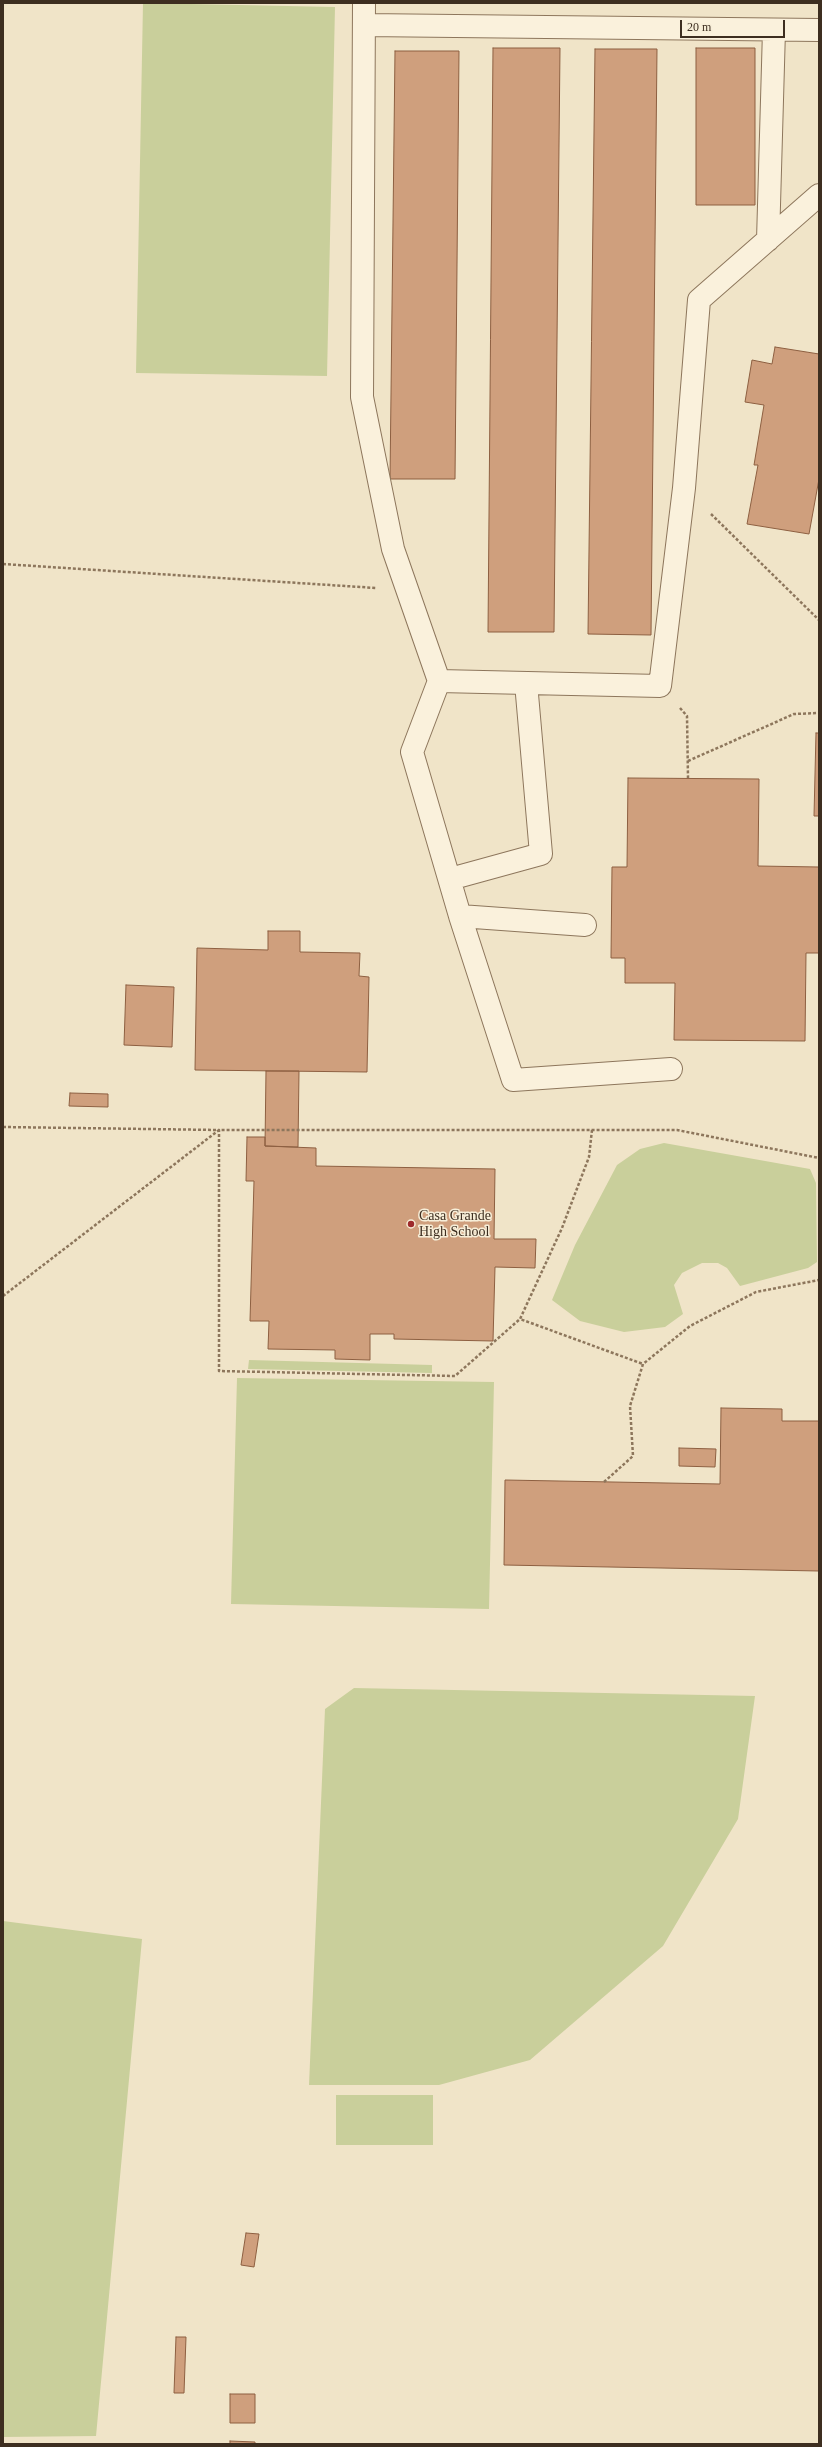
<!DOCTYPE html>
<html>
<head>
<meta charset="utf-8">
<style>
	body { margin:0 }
	#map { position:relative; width:822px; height:2447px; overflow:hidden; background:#f0e4c8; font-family:Georgia,serif }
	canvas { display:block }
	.frame { position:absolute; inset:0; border:4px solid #3d2e20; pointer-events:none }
	.scale { position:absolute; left:680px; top:20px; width:105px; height:18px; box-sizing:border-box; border:2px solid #3d2e20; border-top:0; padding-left:5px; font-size:12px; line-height:14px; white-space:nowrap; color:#3d2e20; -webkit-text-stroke:3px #f7eed8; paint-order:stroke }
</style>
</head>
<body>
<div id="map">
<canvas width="822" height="2447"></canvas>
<div class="frame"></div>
<div class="scale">20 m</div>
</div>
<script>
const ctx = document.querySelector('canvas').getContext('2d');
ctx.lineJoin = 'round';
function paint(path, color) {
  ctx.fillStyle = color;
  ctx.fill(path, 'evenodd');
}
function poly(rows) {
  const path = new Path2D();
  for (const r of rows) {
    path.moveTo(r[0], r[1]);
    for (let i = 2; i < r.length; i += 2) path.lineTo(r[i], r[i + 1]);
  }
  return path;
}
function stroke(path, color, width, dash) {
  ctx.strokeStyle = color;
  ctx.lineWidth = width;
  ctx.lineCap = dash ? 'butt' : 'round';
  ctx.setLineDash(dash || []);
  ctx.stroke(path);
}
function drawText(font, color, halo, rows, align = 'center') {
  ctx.font = font + ' Georgia,serif';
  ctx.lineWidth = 3;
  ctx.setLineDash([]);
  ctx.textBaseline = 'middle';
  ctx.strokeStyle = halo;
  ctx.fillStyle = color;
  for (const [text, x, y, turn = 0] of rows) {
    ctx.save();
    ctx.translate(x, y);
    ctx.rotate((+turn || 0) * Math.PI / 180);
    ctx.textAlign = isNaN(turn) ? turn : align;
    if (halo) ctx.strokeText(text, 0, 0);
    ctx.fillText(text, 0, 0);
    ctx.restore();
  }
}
paint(poly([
	[143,3,335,7,327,376,136,373],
	[664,1143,810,1169,816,1183,817,1262,808,1268,740,1286,727,1268,718,1263,702,1263,682,1273,674,1285,683,1314,665,1327,624,1332,580,1321,552,1300,575,1245,617,1165,640,1149],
	[249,1360,432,1365,432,1373,248,1369],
	[237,1378,494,1382,489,1609,231,1604],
	[354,1688,755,1696,738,1819,663,1946,530,2060,439,2085,309,2085,325,1709],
	[3,1921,142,1939,96,2436,3,2437],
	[336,2095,433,2095,433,2145,336,2145]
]), '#c9cf9b');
const building = poly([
	[493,48,560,48,554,632,488,632,493,48],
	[696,48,755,48,755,205,696,205,696,48],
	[595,49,657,49,651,635,588,634,595,49],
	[395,51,459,51,455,479,390,479,395,51],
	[775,347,819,354,819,479,809,534,747,524,758,465,754,465,764,405,745,402,752,360,772,364,775,347],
	[816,733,819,733,819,816,814,816,816,733],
	[628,778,759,779,758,866,819,867,819,953,806,953,805,1041,674,1040,675,983,625,983,625,958,611,958,612,867,627,867,628,778],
	[268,931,300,931,300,952,360,953,359,976,369,977,367,1072,195,1070,197,948,268,950,268,931],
	[126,985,174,987,172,1047,124,1045,126,985],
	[266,1071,299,1071,298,1147,265,1146,266,1071],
	[70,1093,108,1094,108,1107,69,1106,70,1093],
	[247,1137,265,1137,265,1146,316,1148,316,1166,495,1169,494,1239,536,1239,535,1268,495,1267,493,1341,394,1339,394,1334,370,1334,370,1360,335,1359,335,1350,268,1349,269,1321,250,1321,254,1181,246,1181,247,1137],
	[721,1408,782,1409,782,1421,819,1421,819,1571,504,1565,505,1480,720,1484,721,1408],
	[679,1448,716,1449,715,1467,679,1466,679,1448],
	[246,2233,259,2234,254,2267,241,2265,246,2233],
	[176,2337,186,2337,184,2393,174,2393,176,2337],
	[230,2394,255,2394,255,2423,230,2423,230,2394],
	[230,2441,255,2442,255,2444,230,2444,230,2441]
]);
paint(building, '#cf9f7d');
stroke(building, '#8d5f41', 1);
const minor = poly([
	[364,3,362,397,393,549,439,681,660,686,684,488,699,300,819,195],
	[365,25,819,30],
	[768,240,774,30],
	[439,681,412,752,460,916,513,1080,671,1069],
	[450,879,541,854,526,683],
	[460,916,585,925]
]);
stroke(minor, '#8d765c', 24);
stroke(poly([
	[711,514,819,620],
	[3,564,376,588],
	[680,708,687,716,688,778],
	[688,761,794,714,819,713],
	[3,1127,219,1130,219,1371,455,1376,520,1319],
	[592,1130,589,1157,562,1228,520,1319,643,1364],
	[3,1296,219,1130,677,1130,819,1158],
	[604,1482,633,1456,630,1406,643,1364,690,1326,756,1292,819,1280]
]), '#8d765c', 2.5, [3, 2]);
stroke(minor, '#faf1dc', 22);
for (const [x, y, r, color] of [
	[411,1224,4,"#9e2a2b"]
]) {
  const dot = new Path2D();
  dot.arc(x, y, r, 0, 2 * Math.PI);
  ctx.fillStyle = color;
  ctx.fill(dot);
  stroke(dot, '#f7eed8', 1.5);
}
drawText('14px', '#3d2e20', '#f7eed8', [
	["Casa Grande",419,1216],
	["High School",419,1232]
], 'left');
</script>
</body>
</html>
